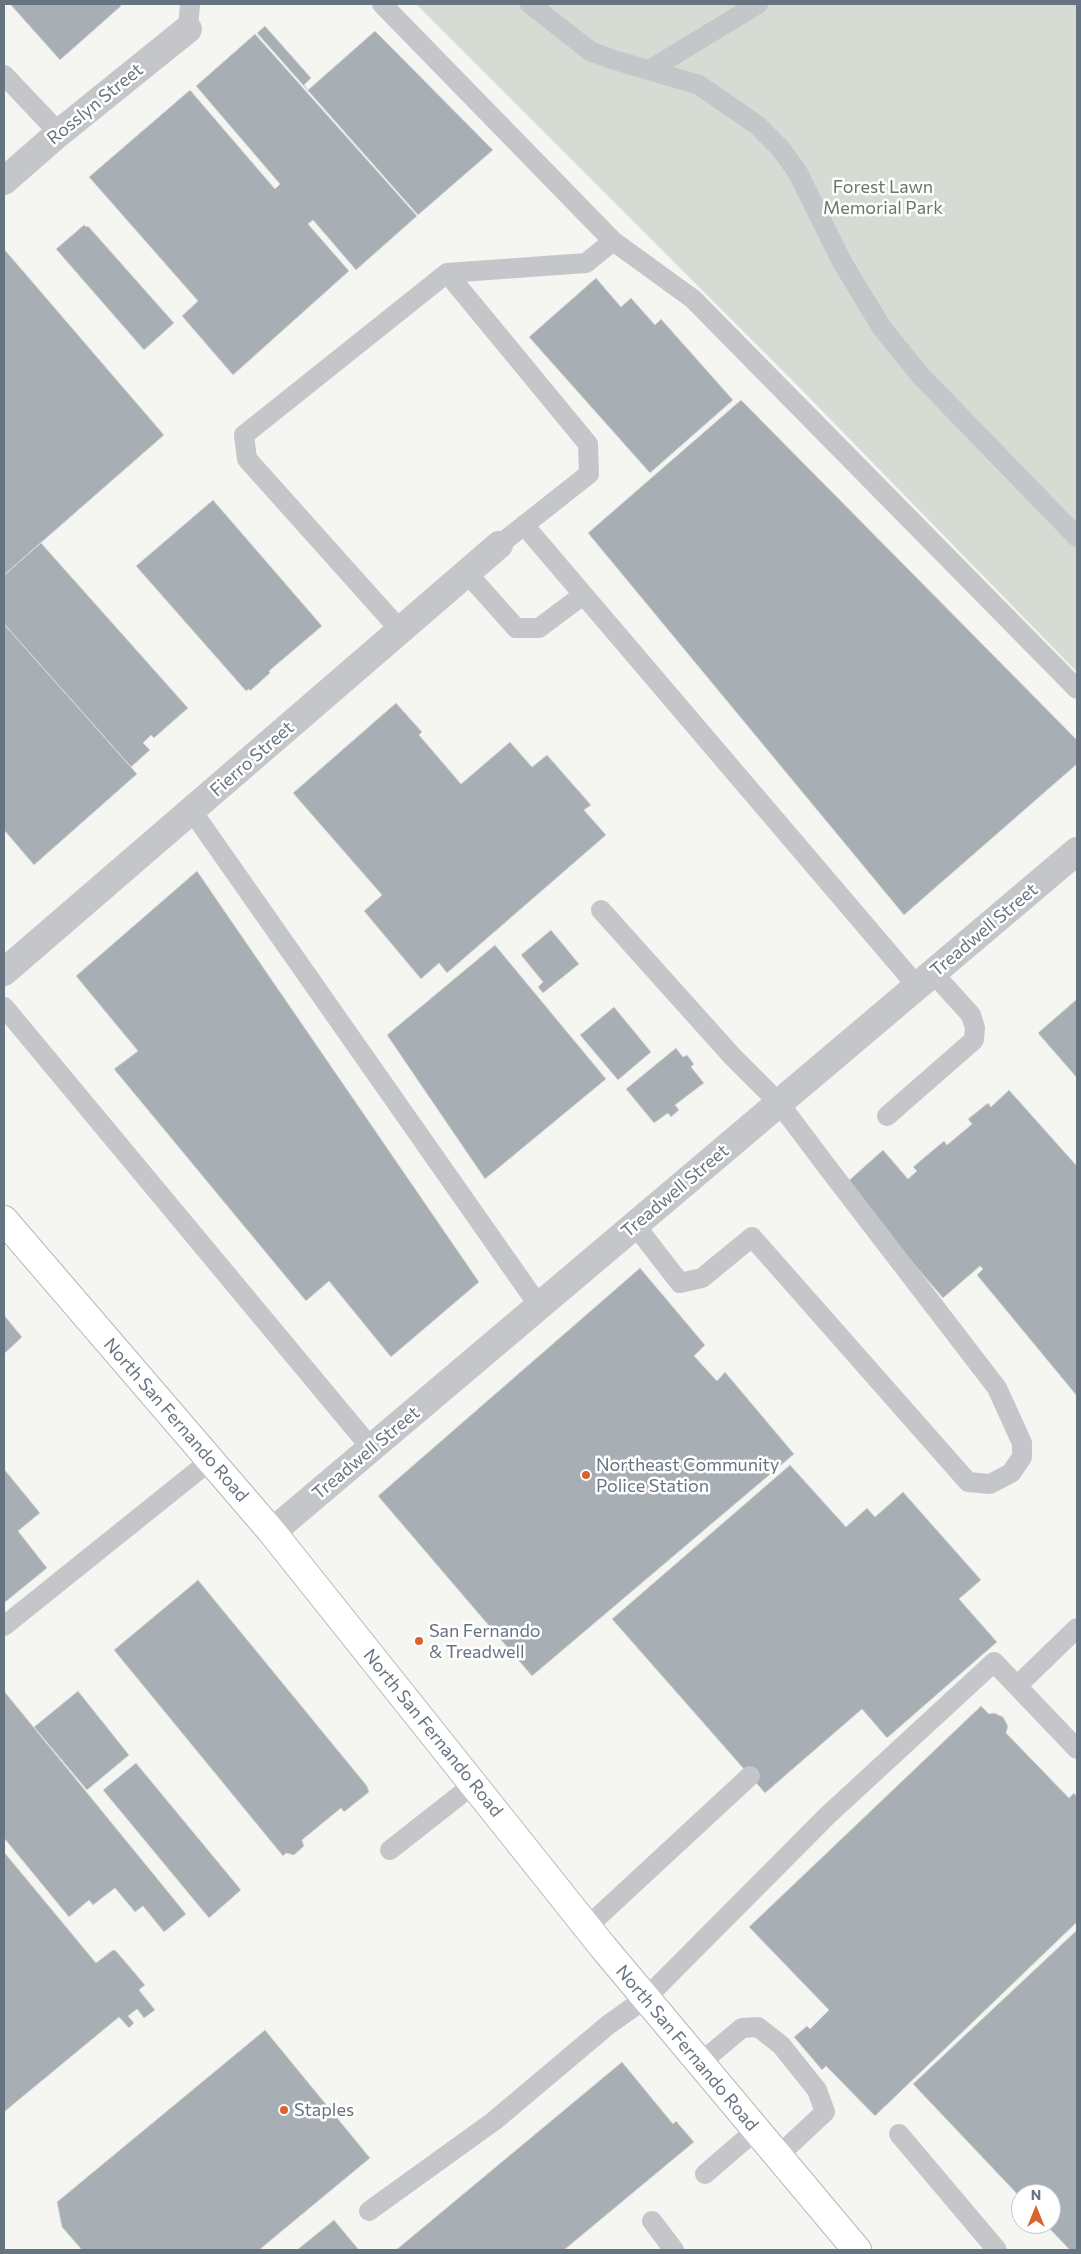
<!DOCTYPE html>
<html>
<head>
<meta charset="utf-8">
<style>
	body { margin:0 }
	#map { position:relative; width:1081px; height:2254px; overflow:hidden; background:#f5f5f2; font-family:Commissioner,sans-serif }
	canvas { display:block }
	.frame { position:absolute; inset:0; border:5px solid #667381; pointer-events:none }
	.north { position:absolute; left:1011px; top:2184px; width:50px; height:50px; box-sizing:border-box; background:#fff; border:1px solid #c2c7cd; border-radius:50%; rotate:0deg; font-size:14px; font-weight:700; line-height:20px; text-align:center; color:#667381 }
	.north::after { content:''; display:block; margin:auto; width:18px; height:22px; background:#d9632e; clip-path:polygon(50% 0,100% 100%,50% 72%,0 100%) }
</style>
</head>
<body>
<div id="map">
<canvas width="1081" height="2254"></canvas>
<div class="frame"></div>
<div class="north">N</div>
</div>
<script>
const ctx = document.querySelector('canvas').getContext('2d');
ctx.lineJoin = 'round';
function paint(path, color) {
  ctx.fillStyle = color;
  ctx.fill(path, 'evenodd');
}
function poly(rows) {
  const path = new Path2D();
  for (const r of rows) {
    path.moveTo(r[0], r[1]);
    for (let i = 2; i < r.length; i += 2) path.lineTo(r[i], r[i + 1]);
  }
  return path;
}
function stroke(path, color, width, dash) {
  ctx.strokeStyle = color;
  ctx.lineWidth = width;
  ctx.lineCap = dash ? 'butt' : 'round';
  ctx.setLineDash(dash || []);
  ctx.stroke(path);
}
function drawText(font, color, halo, rows, align = 'center') {
  ctx.font = font + ' Commissioner,sans-serif';
  ctx.lineWidth = 5;
  ctx.setLineDash([]);
  ctx.textBaseline = 'middle';
  ctx.strokeStyle = halo;
  ctx.fillStyle = color;
  for (const [text, x, y, turn = 0] of rows) {
    ctx.save();
    ctx.translate(x, y);
    ctx.rotate((+turn || 0) * Math.PI / 180);
    ctx.textAlign = isNaN(turn) ? turn : align;
    if (halo) ctx.strokeText(text, 0, 0);
    ctx.fillText(text, 0, 0);
    ctx.restore();
  }
}
paint(poly([
	[416,4,1077,4,1077,672,793,381]
]), '#d6dcd3');
const building = poly([
	[10,4,119,4,121,6,60,60,10,4],
	[265,26,311,78,304,85,308,90,375,31,493,150,418,215,257,33,265,26],
	[255,34,417,216,356,270,313,220,308,224,349,271,233,375,182,316,198,301,89,177,190,90,275,189,280,184,196,86,255,34],
	[84,225,86,227,88,226,174,323,144,350,56,249,84,225],
	[4,249,164,435,4,575,4,249],
	[596,278,621,307,631,298,655,325,661,319,733,400,650,473,529,337,596,278],
	[741,400,1077,740,1077,764,904,915,588,533,741,400],
	[213,500,322,626,269,671,270,673,250,691,249,689,246,691,136,566,213,500],
	[41,543,188,708,154,738,151,735,143,743,150,750,131,767,4,624,4,575,41,543],
	[4,624,137,774,34,865,4,830,4,624],
	[396,703,422,732,419,735,461,784,510,742,532,767,547,755,591,805,584,810,606,835,447,973,439,963,421,979,364,911,382,895,293,793,396,703],
	[197,871,479,1282,391,1357,329,1281,306,1301,114,1069,138,1051,76,976,197,871],
	[551,930,579,964,543,993,538,987,543,982,521,955,551,930],
	[495,945,606,1079,485,1179,387,1035,495,945],
	[1077,999,1077,1078,1038,1033,1077,999],
	[614,1007,651,1052,618,1080,580,1035,614,1007],
	[676,1048,683,1057,687,1055,694,1064,691,1067,704,1083,675,1105,679,1110,671,1117,668,1113,654,1123,626,1089,676,1048],
	[1009,1090,1076,1165,1077,1164,1077,1396,977,1275,983,1269,980,1266,943,1298,845,1184,883,1150,908,1179,917,1171,913,1167,944,1141,947,1145,972,1124,968,1119,988,1103,991,1107,1009,1090],
	[640,1268,705,1345,694,1356,717,1381,725,1372,794,1454,532,1676,378,1496,640,1268],
	[4,1315,22,1337,4,1354,4,1315],
	[790,1465,846,1527,867,1508,875,1517,903,1492,981,1580,959,1599,997,1642,887,1738,862,1709,765,1793,612,1619,790,1465],
	[4,1469,40,1513,18,1531,47,1568,4,1603,4,1469],
	[198,1580,367,1786,369,1792,344,1812,341,1808,302,1840,304,1846,294,1855,286,1853,283,1856,114,1650,198,1580],
	[4,1691,186,1914,164,1932,143,1906,135,1912,115,1888,93,1905,89,1900,69,1917,4,1838,4,1691],
	[78,1691,129,1755,87,1790,34,1727,78,1691],
	[981,1706,989,1714,994,1713,1003,1717,1008,1726,1006,1733,1069,1798,1074,1793,1077,1797,1077,1922,875,2116,826,2066,822,2070,794,2037,807,2026,810,2029,829,2010,749,1927,981,1706],
	[136,1763,241,1890,209,1918,103,1790,136,1763],
	[4,1852,96,1963,113,1950,116,1951,145,1985,139,1990,155,2010,144,2018,137,2009,128,2016,134,2023,129,2028,119,2017,4,2112,4,1852],
	[1077,1930,1077,2250,1070,2250,1045,2224,1051,2224,1051,2194,1021,2194,1021,2198,913,2084,1077,1930],
	[265,2030,370,2158,259,2250,82,2250,62,2227,57,2202,265,2030],
	[622,2062,673,2124,676,2121,694,2142,564,2250,396,2250,622,2062],
	[334,2220,359,2250,297,2250,334,2220]
]);
paint(building, '#a8afb4');
stroke(building, '#d6d7d5', 1);
const primary = poly([
	[4,1220,272,1532,603,1947,857,2250]
]);
stroke(primary, '#b4b8bb', 30);
stroke(poly([
	[382,4,613,241,586,263,447,273],
	[530,4,590,51,611,59,699,85,757,125,780,148,797,171,842,262,882,328,920,375,1077,537],
	[188,29,190,4],
	[651,69,758,4],
	[4,75,59,133],
	[613,241,693,299,1077,689],
	[524,525,917,986],
	[467,573,516,628,539,628,583,595],
	[401,631,247,459,244,435,447,273,588,444,589,474,499,545],
	[192,811,539,1306],
	[601,910,732,1056,779,1103,828,1168,997,1388,1022,1443,1022,1457,1011,1473,990,1484,968,1482,752,1237,702,1278,680,1283,635,1225],
	[4,1007,371,1448],
	[887,1116,974,1040,975,1028,971,1015,933,973],
	[4,1626,211,1460],
	[1017,1686,1077,1628],
	[390,1850,474,1784],
	[587,1927,750,1776],
	[700,2063,742,2028,758,2027,781,2045,817,2090,825,2112,778,2156],
	[899,2134,997,2250],
	[705,2174,756,2130],
	[369,2211,494,2121,608,2025,646,1998,828,1815,994,1662,1077,1749],
	[652,2221,674,2250]
]), '#c4c6ca', 20);
stroke(poly([
	[4,181,59,133,188,29],
	[4,972,499,545],
	[272,1532,1077,851]
]), '#c4c6ca', 28);
stroke(primary, '#fff', 28);
for (const [x, y, r, color] of [
	[586,1475,5,"#d9632e"],
	[419,1641,5,"#d9632e"],
	[284,2110,5,"#d9632e"]
]) {
  const dot = new Path2D();
  dot.arc(x, y, r, 0, 2 * Math.PI);
  ctx.fillStyle = color;
  ctx.fill(dot);
  stroke(dot, '#fff', 2);
}
drawText('18px', '#667381', '#fff', [
	["Rosslyn Street",95,104,-39],
	["Fierro Street",252,759,-41],
	["Treadwell Street",984,930,-40],
	["Treadwell Street",675,1191,-40],
	["North San Fernando Road",176,1420,49],
	["Treadwell Street",366,1453,-40],
	["North San Fernando Road",433,1733,51],
	["North San Fernando Road",687,2048,50]
]);
drawText('18px', '#677964', '#fff', [
	["Forest Lawn",883,187],
	["Memorial Park",883,208]
]);
drawText('18px', '#667381', '#fff', [
	["Northeast Community",596,1465],
	["Police Station",596,1486],
	["San Fernando",429,1631],
	["& Treadwell",429,1652],
	["Staples",294,2110]
], 'left');
</script>
</body>
</html>
